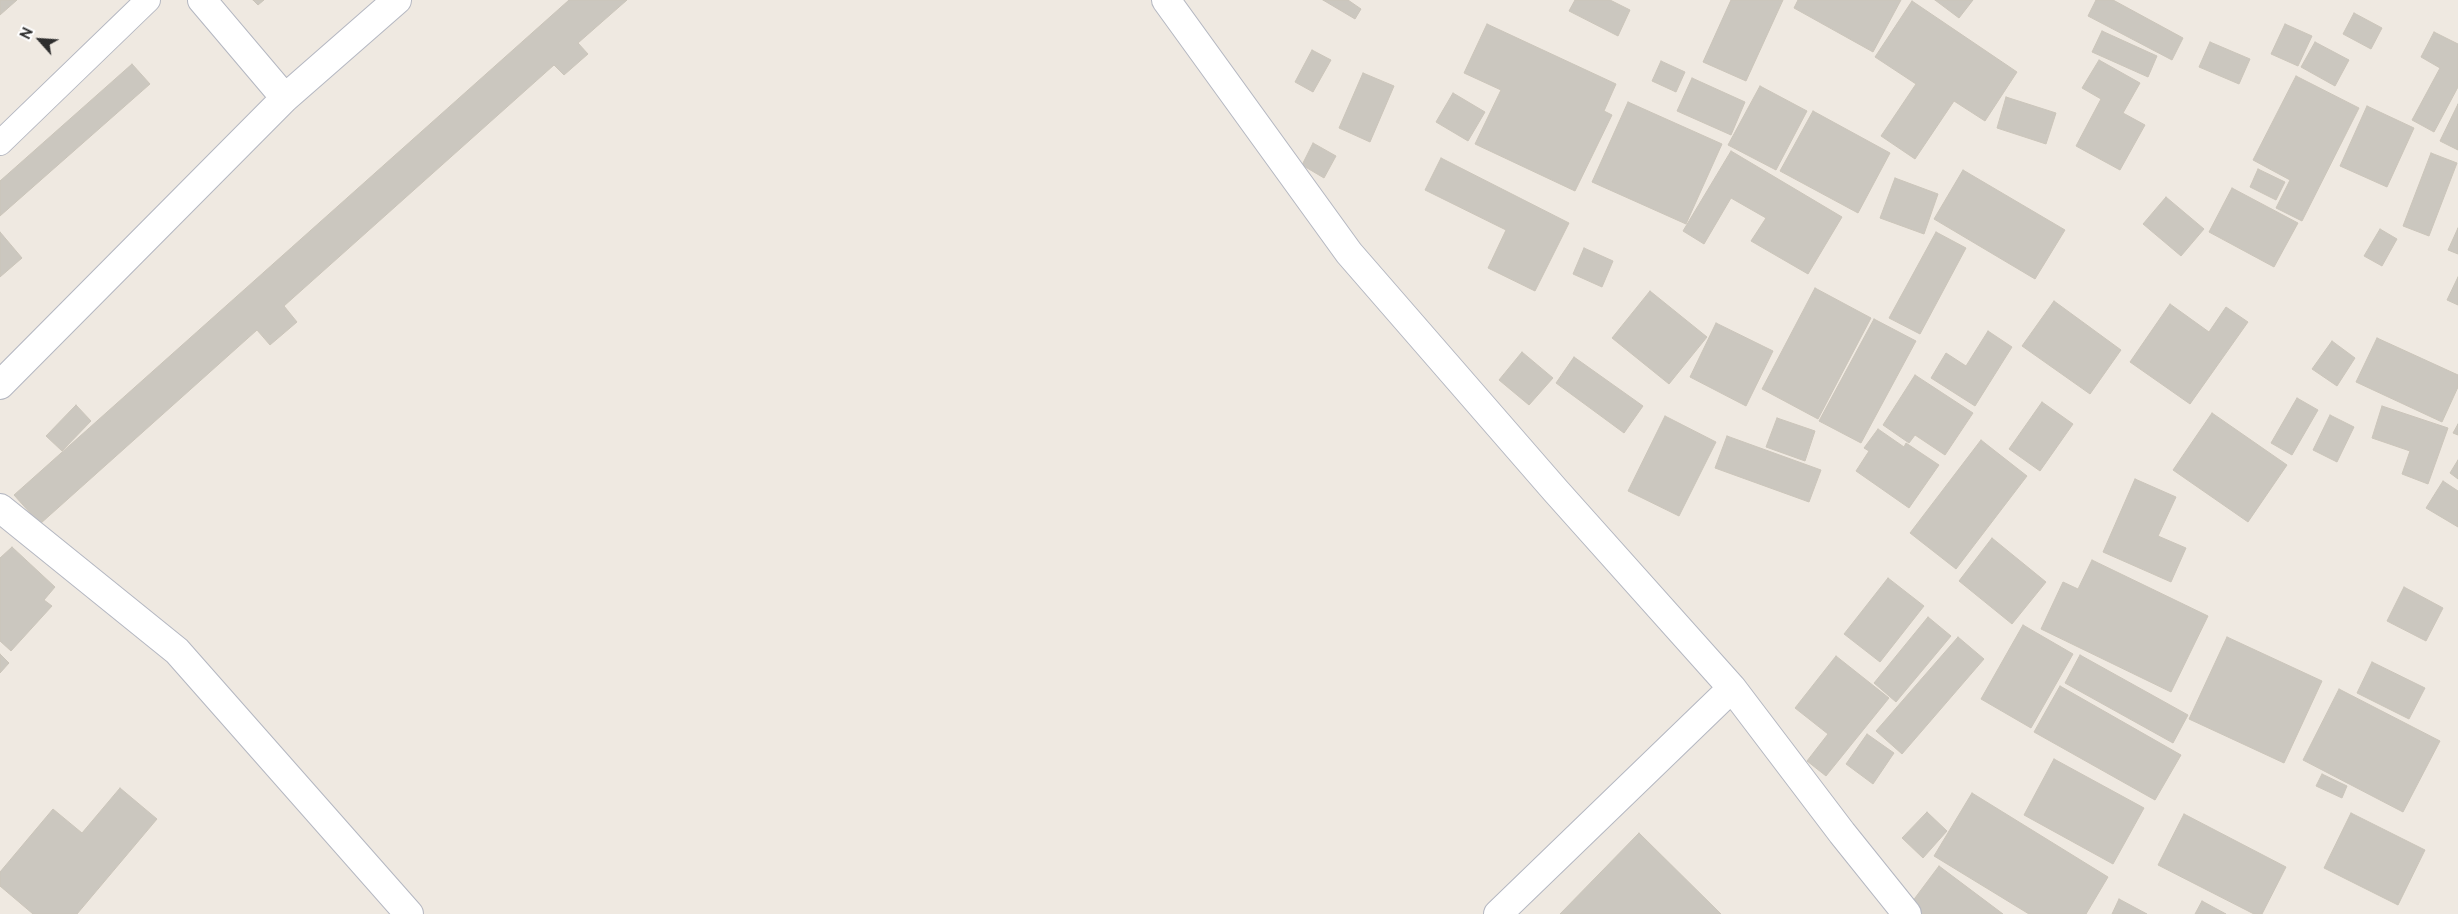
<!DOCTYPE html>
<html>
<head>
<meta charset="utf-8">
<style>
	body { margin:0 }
	#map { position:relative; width:2458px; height:914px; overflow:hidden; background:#efe9e1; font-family:Raleway,sans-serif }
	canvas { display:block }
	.north { position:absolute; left:15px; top:15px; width:50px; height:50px; -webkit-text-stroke:4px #fff; paint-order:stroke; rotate:296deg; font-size:14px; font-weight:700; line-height:20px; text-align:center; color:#2e2e2e }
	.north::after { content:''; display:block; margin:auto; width:18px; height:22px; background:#2e2e2e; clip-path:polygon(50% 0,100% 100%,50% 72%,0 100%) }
</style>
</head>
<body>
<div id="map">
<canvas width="2458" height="914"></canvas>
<div class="north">N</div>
</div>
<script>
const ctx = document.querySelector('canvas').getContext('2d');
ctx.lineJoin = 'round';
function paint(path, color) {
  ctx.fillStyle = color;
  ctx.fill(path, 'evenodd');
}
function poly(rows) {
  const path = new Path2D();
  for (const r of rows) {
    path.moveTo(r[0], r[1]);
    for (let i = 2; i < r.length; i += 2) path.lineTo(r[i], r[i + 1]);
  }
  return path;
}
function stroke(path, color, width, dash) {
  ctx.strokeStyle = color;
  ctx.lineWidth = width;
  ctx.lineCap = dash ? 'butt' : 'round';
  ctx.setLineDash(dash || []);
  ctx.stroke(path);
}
const building = poly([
	[0,0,17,0,0,15,0,0],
	[253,0,264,0,258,5,253,0],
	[569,0,627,0,578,43,588,54,564,75,554,65,284,306,297,322,270,345,257,330,40,524,14,495,569,0],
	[1323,0,1348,0,1361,9,1355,19,1323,0],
	[1575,0,1610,0,1630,10,1618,36,1569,11,1575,0],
	[1731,0,1783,0,1746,81,1703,62,1731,0],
	[1798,0,1901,0,1873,52,1794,8,1798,0],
	[1935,0,1973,0,1959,18,1935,0],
	[2096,0,2113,0,2183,38,2172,60,2088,16,2096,0],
	[1912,1,2017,72,1985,121,1954,101,1915,159,1881,136,1916,84,1875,57,1912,1],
	[2354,13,2382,28,2371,49,2343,34,2354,13],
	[1487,24,1616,84,1604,111,1612,115,1575,191,1475,144,1501,90,1464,73,1487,24],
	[2285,24,2312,36,2298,66,2271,54,2285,24],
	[2102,31,2157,56,2148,77,2092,52,2102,31],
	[2434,32,2458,44,2458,87,2434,132,2412,120,2440,68,2421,57,2434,32],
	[2210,42,2250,59,2239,84,2199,67,2210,42],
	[2315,42,2349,60,2335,86,2301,67,2315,42],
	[1312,50,1331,60,1313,92,1295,82,1312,50],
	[2099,60,2140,83,2123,113,2145,125,2120,170,2076,146,2101,99,2082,88,2099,60],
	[1661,61,1685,72,1676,92,1652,81,1661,61],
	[132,64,150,84,0,216,0,181,132,64],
	[1363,73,1394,86,1370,142,1339,128,1363,73],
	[2296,76,2359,108,2302,221,2276,208,2290,180,2253,160,2296,76],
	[1692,78,1745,102,1731,135,1677,111,1692,78],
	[1760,86,1807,111,1776,170,1728,145,1760,86],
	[1453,93,1485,112,1468,141,1436,122,1453,93],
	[2006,97,2056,113,2046,144,1997,128,2006,97],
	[1628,102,1722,144,1686,224,1592,182,1628,102],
	[2458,104,2458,150,2440,141,2458,104],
	[2367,106,2414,128,2387,187,2340,166,2367,106],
	[1813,111,1890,153,1858,213,1780,171,1813,111],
	[1313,143,1336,156,1324,178,1302,165,1313,143],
	[1731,151,1842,217,1808,274,1751,241,1766,218,1731,198,1704,244,1683,231,1731,151],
	[2431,153,2457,163,2429,236,2403,226,2431,153],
	[1441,158,1569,223,1535,291,1488,268,1506,230,1425,190,1441,158],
	[2258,169,2285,182,2276,200,2250,187,2258,169],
	[1963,170,2065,230,2035,279,1934,219,1963,170],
	[1895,178,1938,194,1924,234,1880,218,1895,178],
	[2232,188,2298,223,2274,267,2209,232,2232,188],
	[2166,197,2204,229,2181,256,2143,224,2166,197],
	[2458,228,2458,254,2448,250,2458,228],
	[2380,229,2397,239,2382,266,2364,256,2380,229],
	[0,232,22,258,0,277,0,232],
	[1936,232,1966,248,1920,334,1889,318,1936,232],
	[1584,248,1613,261,1602,287,1573,274,1584,248],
	[2458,277,2458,305,2447,300,2458,277],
	[1815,288,1871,318,1818,419,1762,389,1815,288],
	[1650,291,1707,337,1669,384,1612,338,1650,291],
	[2054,301,2121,350,2090,394,2022,346,2054,301],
	[2170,304,2209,332,2226,307,2248,322,2190,404,2130,362,2170,304],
	[1874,319,1916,341,1861,443,1819,421,1874,319],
	[1716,323,1773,351,1746,406,1690,377,1716,323],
	[1988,331,2012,347,1975,406,1931,378,1946,353,1966,366,1988,331],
	[2377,338,2458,375,2458,387,2442,422,2356,382,2377,338],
	[2332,341,2355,358,2337,386,2312,369,2332,341],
	[1522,352,1553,378,1529,405,1499,380,1522,352],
	[1574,357,1643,406,1624,433,1556,383,1574,357],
	[1915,375,1973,413,1945,455,1915,435,1909,443,1883,425,1915,375],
	[2297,398,2318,410,2292,455,2271,443,2297,398],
	[2042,402,2073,424,2040,471,2009,449,2042,402],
	[76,405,91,421,62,451,46,436,76,405],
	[2382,406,2448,428,2428,484,2402,474,2410,451,2372,438,2382,406],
	[2212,413,2287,465,2248,522,2173,470,2212,413],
	[2330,415,2354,427,2337,462,2313,450,2330,415],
	[1665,416,1716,442,1679,516,1628,491,1665,416],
	[1777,418,1815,431,1805,461,1766,447,1777,418],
	[2458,424,2458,435,2453,433,2458,424],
	[1878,429,1904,447,1906,443,1939,465,1909,508,1856,471,1869,451,1864,448,1878,429],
	[1727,436,1821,470,1809,502,1715,468,1727,436],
	[1981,440,2027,476,1956,569,1910,533,1981,440],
	[2458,460,2458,479,2450,473,2458,460],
	[2135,479,2176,497,2158,536,2186,548,2171,582,2103,552,2135,479],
	[2443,481,2458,491,2458,527,2426,508,2443,481],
	[1992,538,2046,582,2012,624,1959,581,1992,538],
	[12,547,55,587,44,600,52,606,11,651,0,641,0,558,12,547],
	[2092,560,2208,616,2171,692,2041,629,2063,582,2078,589,2092,560],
	[1888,578,1924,606,1880,662,1844,634,1888,578],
	[2404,587,2443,608,2426,641,2387,621,2404,587],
	[1928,617,1951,636,1896,702,1874,683,1928,617],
	[2023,625,2073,654,2031,728,1981,699,2023,625],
	[1958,637,1984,659,1902,754,1876,731,1958,637],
	[2227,637,2322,681,2284,763,2189,719,2227,637],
	[0,654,9,663,0,673,0,654],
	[2080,655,2188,715,2173,743,2065,683,2080,655],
	[1836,656,1889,698,1826,776,1807,761,1828,734,1795,708,1836,656],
	[2372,662,2425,688,2409,719,2357,693,2372,662],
	[2060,686,2181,755,2155,800,2034,732,2060,686],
	[2339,689,2440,741,2403,812,2303,760,2339,689],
	[1867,734,1894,753,1873,784,1846,764,1867,734],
	[2054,759,2144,808,2113,864,2024,815,2054,759],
	[2322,774,2347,786,2342,798,2316,786,2322,774],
	[120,788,157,819,77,914,33,914,0,886,0,872,53,809,82,833,120,788],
	[1972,793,2108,877,2086,914,2029,914,1934,856,1972,793],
	[1927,812,1947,831,1923,858,1902,838,1927,812],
	[2351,813,2425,850,2398,905,2324,868,2351,813],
	[2184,814,2286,867,2262,914,2254,914,2158,865,2184,814],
	[1639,833,1721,914,1560,914,1639,833],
	[1939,866,2003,914,1920,914,1909,906,1939,866],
	[2119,899,2147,914,2112,914,2119,899],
	[2202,901,2226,914,2195,914,2202,901]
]);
paint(building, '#cbc7bf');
stroke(building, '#cbc5ba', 1);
const service = poly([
	[0,143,148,0]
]);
const minor = poly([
	[202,0,285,98],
	[1166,0,1349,253,1555,490,1732,688,1842,833,1907,914],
	[0,385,285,98,397,0],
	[0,508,177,651,409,914],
	[1498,914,1732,688]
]);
stroke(service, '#b4b7c1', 26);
stroke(minor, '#b4b7c1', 30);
stroke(service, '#fff', 24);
stroke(minor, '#fff', 28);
</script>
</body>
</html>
